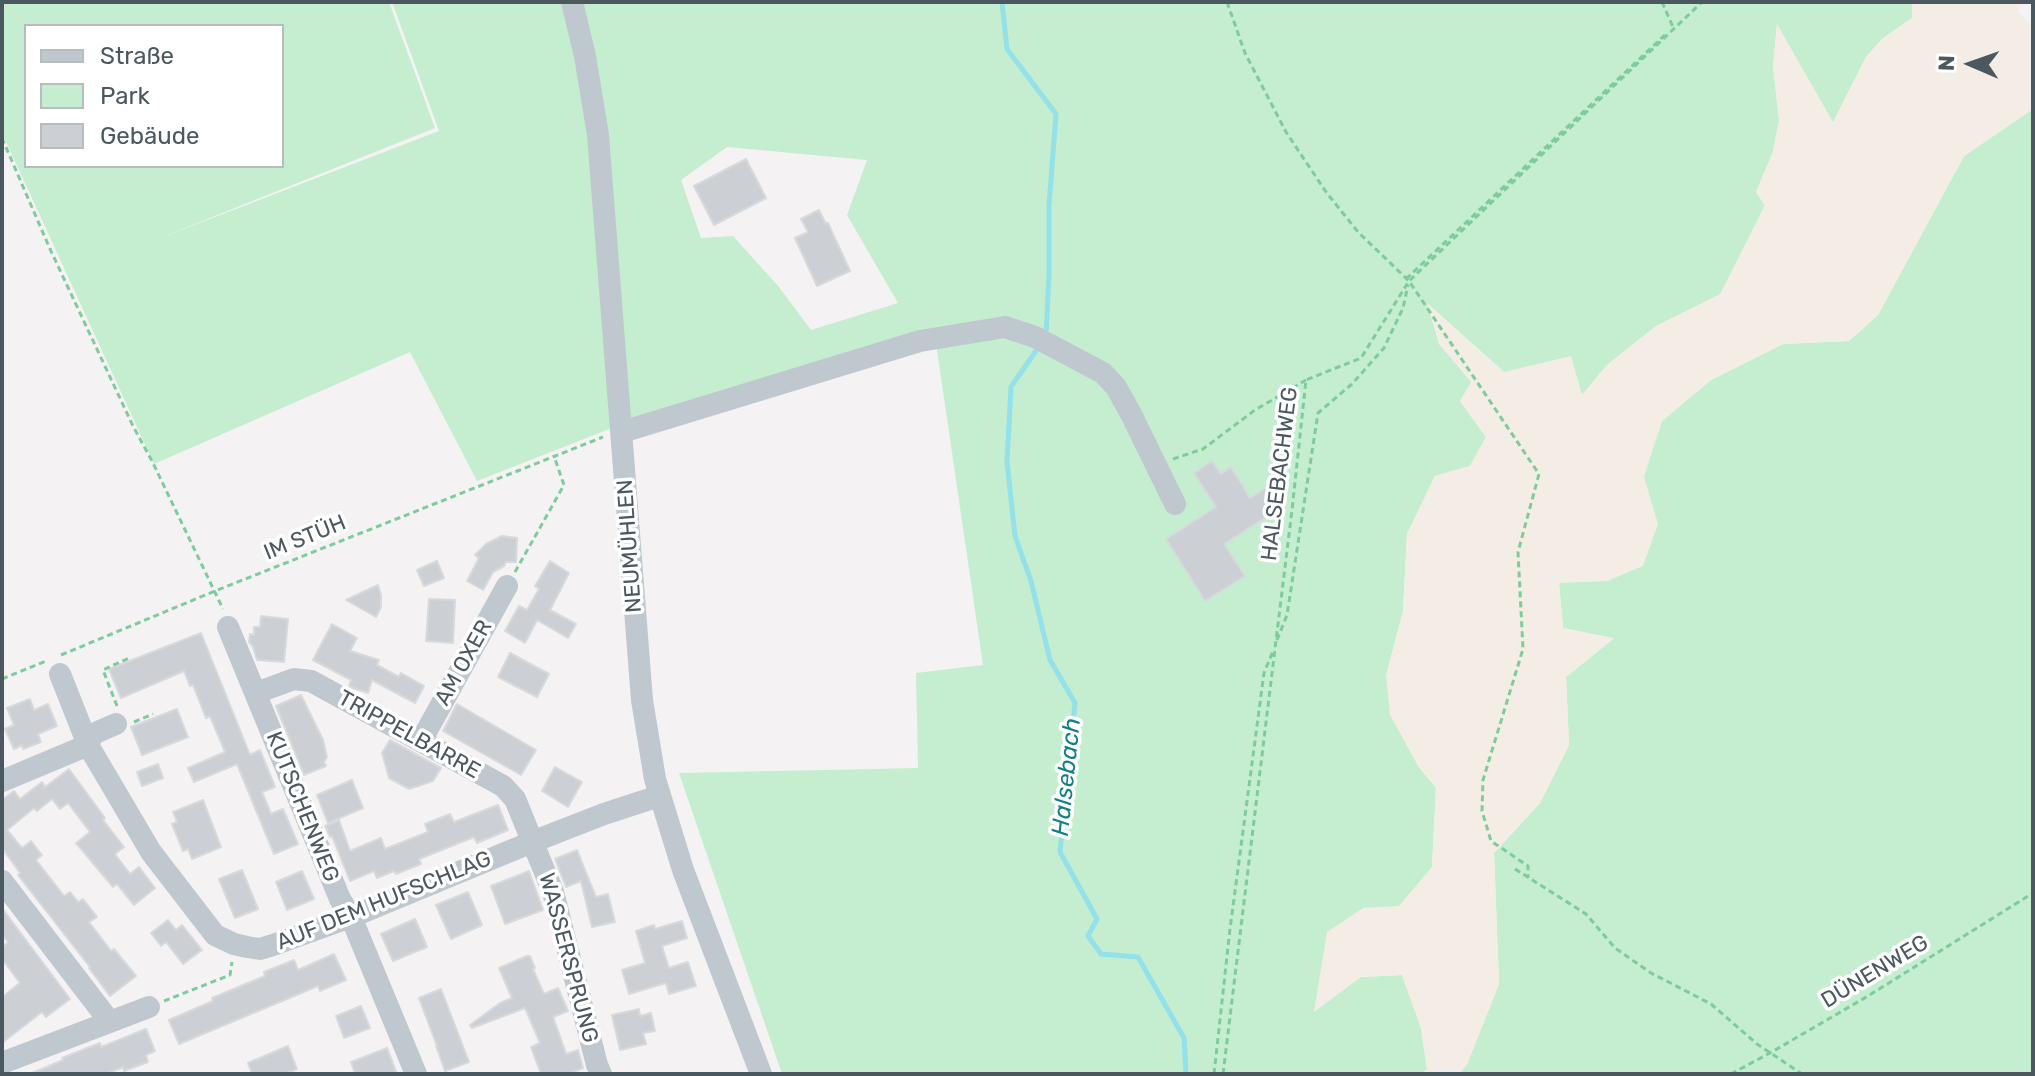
<!DOCTYPE html>
<html>
<head>
<meta charset="utf-8">
<style>
	body { margin:0 }
	#map { position:relative; width:2035px; height:1076px; overflow:hidden; background:#f4f2f3; font-family:Rubik,sans-serif }
	canvas { display:block }
	.frame { position:absolute; inset:0; border:4px solid #4b585f; pointer-events:none }
	.legend { position:absolute; left:24px; top:24px; width:260px; height:144px; box-sizing:border-box; background:#fff; border:2px solid #b7bcbf; margin:0; padding:10px 14px; list-style:none; font-size:24px; color:#4b585f }
	.legend li { display:flex; align-items:center; gap:16px; height:40px }
	.legend b { width:40px; border:2px solid #b7bcbf }
	.north { position:absolute; left:1931px; top:24px; width:80px; height:80px; -webkit-text-stroke:6px #fff; paint-order:stroke; rotate:272deg; font-size:22px; font-weight:700; line-height:32px; text-align:center; color:#4b585f }
	.north::after { content:''; display:block; margin:auto; width:28px; height:36px; background:#4b585f; clip-path:polygon(50% 0,100% 100%,50% 72%,0 100%) }
</style>
</head>
<body>
<div id="map">
<canvas width="2035" height="1076"></canvas>
<div class="frame"></div>
<ul class="legend">
<li><b style="height:10px;background:#bfc8ce"></b>Straße</li>
<li><b style="height:22px;background:#c4eecf"></b>Park</li>
<li><b style="height:22px;background:#ccd0d4"></b>Gebäude</li>
</ul>
<div class="north">N</div>
</div>
<script>
const ctx = document.querySelector('canvas').getContext('2d');
ctx.lineJoin = 'round';
function paint(path, color) {
  ctx.fillStyle = color;
  ctx.fill(path, 'evenodd');
}
function poly(rows) {
  const path = new Path2D();
  for (const r of rows) {
    path.moveTo(r[0], r[1]);
    for (let i = 2; i < r.length; i += 2) path.lineTo(r[i], r[i + 1]);
  }
  return path;
}
function stroke(path, color, width, dash) {
  ctx.strokeStyle = color;
  ctx.lineWidth = width;
  ctx.lineCap = dash ? 'butt' : 'round';
  ctx.setLineDash(dash || []);
  ctx.stroke(path);
}
function drawText(font, color, halo, rows, align = 'center') {
  ctx.font = font + ' Rubik,sans-serif';
  ctx.lineWidth = 7;
  ctx.setLineDash([]);
  ctx.textBaseline = 'middle';
  ctx.strokeStyle = halo;
  ctx.fillStyle = color;
  for (const [text, x, y, turn = 0] of rows) {
    ctx.save();
    ctx.translate(x, y);
    ctx.rotate((+turn || 0) * Math.PI / 180);
    ctx.textAlign = isNaN(turn) ? turn : align;
    if (halo) ctx.strokeText(text, 0, 0);
    ctx.fillText(text, 0, 0);
    ctx.restore();
  }
}
paint(poly([
	[2,2,389,2,435,128,155,240,439,131,392,2,1912,2,1912,18,1882,39,1866,57,1833,123,1777,25,1773,66,1779,120,1773,152,1756,192,1765,205,1720,295,1656,326,1607,365,1581,396,1504,372,1428,304,1439,344,1472,382,1460,401,1486,437,1470,466,1435,476,1407,534,1403,611,1386,676,1418,766,1436,788,1432,867,1399,907,1363,908,1314,1010,1361,977,1402,975,1421,1028,1427,1069,1421,1074,782,1074,679,773,918,768,916,673,983,665,936,343,617,426,477,481,410,352,154,464,2,133],
	[26,26,282,26,282,166,26,166],
	[727,147,867,160,847,215,898,303,811,330,779,287,733,236,701,238,681,180],
	[2033,109,2033,1074,1459,1074,1467,1064,1499,984,1494,853,1540,803,1569,745,1566,677,1613,639,1563,628,1559,582,1607,581,1658,524,1643,477,1662,421,1711,380,1783,344,1849,341,1878,315,1964,156]
]), '#c4eecf');
paint(poly([
	[1912,2,2021,2,2018,12,2033,27,2033,109,1964,156,1878,315,1849,341,1783,344,1711,380,1662,421,1644,477,1658,524,1643,566,1607,581,1559,583,1563,628,1614,638,1566,677,1569,745,1540,803,1494,853,1499,984,1467,1064,1459,1074,1421,1074,1427,1069,1421,1028,1402,975,1361,977,1314,1012,1327,932,1363,908,1399,906,1432,867,1436,788,1418,766,1390,715,1386,676,1403,611,1407,534,1435,476,1470,466,1486,437,1460,401,1471,382,1439,344,1427,303,1504,372,1571,356,1582,395,1607,365,1656,326,1720,294,1765,206,1756,192,1773,152,1779,120,1773,66,1777,24,1833,122,1866,57,1882,39,1912,18]
]), '#f4ede5');
stroke(poly([
	[1002,2,1007,49,1056,114,1049,206,1049,275,1046,335],
	[1040,345,1011,387,1007,462,1015,536,1031,581,1050,660,1075,703,1060,852,1097,919,1088,936,1101,954,1138,957,1184,1038,1186,1074]
]), '#94e1e9', 5);
const building = poly([
	[746,159,766,198,714,225,694,186,746,159],
	[819,210,826,224,828,223,850,271,817,286,795,238,808,232,801,219,819,210],
	[1212,461,1221,474,1231,467,1250,498,1266,488,1279,509,1224,544,1245,576,1205,601,1166,539,1216,507,1194,473,1212,461],
	[502,536,517,538,516,562,506,562,504,566,493,572,483,590,467,581,479,558,475,555,486,544,502,536],
	[437,561,444,578,424,586,417,570,437,561],
	[550,561,569,573,550,610,576,624,568,638,537,620,525,643,505,631,519,606,527,610,539,589,535,586,550,561],
	[378,585,381,595,381,607,376,617,346,600,378,585],
	[429,599,455,600,453,643,426,641,429,599],
	[261,616,288,619,284,662,257,660,253,647,249,642,250,634,254,635,254,627,260,627,261,616],
	[332,624,357,638,350,651,379,660,377,665,399,677,401,673,424,686,415,703,372,680,368,693,353,688,349,686,351,680,313,660,332,624],
	[201,633,250,755,260,750,275,787,262,792,271,814,283,809,298,844,274,854,237,764,194,782,188,768,225,752,210,716,206,718,193,685,190,686,184,671,121,698,109,669,201,633],
	[510,653,549,674,537,697,498,677,510,653],
	[301,695,323,740,327,757,324,762,326,766,304,775,276,706,301,695],
	[30,699,34,710,48,704,57,726,38,734,41,742,23,749,22,745,14,749,5,729,14,725,7,708,30,699],
	[457,704,536,750,521,775,443,731,457,704],
	[177,709,188,737,142,755,131,727,177,709],
	[390,740,441,768,433,781,409,789,389,778,382,753,390,740],
	[158,764,163,778,142,786,137,772,158,764],
	[555,767,582,782,568,807,542,791,555,767],
	[69,769,105,818,103,820,124,847,115,854,130,874,139,867,155,888,134,905,117,884,113,887,76,843,90,832,68,803,60,809,52,799,37,811,34,808,7,830,22,848,31,841,42,855,36,860,64,896,70,892,78,902,83,899,97,917,89,922,111,951,114,949,136,976,110,996,89,968,90,967,18,875,20,873,2,848,2,800,14,791,20,799,42,782,45,787,69,769],
	[352,780,363,808,328,823,317,795,352,780],
	[203,800,221,847,192,859,188,849,183,851,172,824,177,822,173,812,203,800],
	[498,805,508,830,477,843,474,837,419,859,421,864,396,874,394,871,377,878,374,871,350,881,332,836,330,837,325,826,339,820,350,851,381,838,385,849,428,832,425,824,450,814,454,822,498,805],
	[577,850,596,897,608,894,615,922,592,927,581,881,566,887,555,859,577,850],
	[242,870,258,909,235,918,219,879,242,870],
	[302,871,314,899,287,910,276,882,302,871],
	[529,871,543,910,505,924,491,886,529,871],
	[468,892,482,925,451,939,436,905,468,892],
	[2,908,70,999,46,1017,42,1012,2,1043,2,997,20,983,2,959,2,947,8,942,4,937,2,938,2,908],
	[415,919,427,947,393,961,381,934,415,919],
	[168,920,176,930,182,925,202,950,183,964,166,942,161,946,151,933,168,920],
	[682,921,687,938,662,946,669,968,688,962,696,986,669,994,666,983,629,994,622,970,645,963,636,931,654,925,655,929,682,921],
	[334,954,346,980,320,991,318,986,179,1044,169,1020,213,1001,212,998,265,976,264,972,294,960,298,970,334,954],
	[527,956,530,956,535,968,533,969,544,994,558,988,568,1011,553,1017,566,1054,578,1050,583,1068,568,1074,541,1074,531,1047,540,1043,525,1008,472,1028,470,1025,500,1003,512,998,499,968,527,956],
	[441,989,469,1062,445,1071,436,1046,437,1046,419,998,441,989],
	[361,1006,370,1028,344,1038,336,1016,361,1006],
	[639,1009,640,1016,651,1013,655,1031,643,1033,646,1044,620,1050,612,1015,639,1009],
	[146,1029,155,1051,146,1055,148,1062,124,1071,123,1067,106,1074,30,1074,63,1060,62,1058,100,1043,101,1047,146,1029],
	[288,1046,297,1069,285,1074,252,1074,248,1063,288,1046],
	[387,1048,397,1074,355,1074,351,1062,387,1048]
]);
paint(building, '#ccd0d4');
stroke(building, '#d7d9dd', 2);
stroke(poly([
	[1227,2,1245,53,1286,132,1326,192,1358,232,1409,281,1539,474,1518,552,1523,649,1483,780,1482,811,1491,841,1528,866,1528,878],
	[1662,2,1673,27],
	[2,138,50,249,133,426,153,463,223,609],
	[1406,279,1668,32],
	[1173,459,1203,449,1255,410,1306,380],
	[515,572,564,485,554,456],
	[1277,640,1287,615,1318,413,1352,384,1384,348,1403,308,1408,285],
	[61,655,215,591,603,437],
	[2,679,46,661],
	[117,706,103,670,129,658],
	[134,722,153,714],
	[1515,869,1586,914,1615,948,1651,973,1711,1004,1757,1044,1802,1074],
	[164,1001,230,975,232,962],
	[1214,1074,1230,929,1264,673,1273,651],
	[1223,1074,1292,510,1306,380,1361,358,1409,281,1702,2],
	[1731,1074,1770,1053,1868,996,2033,893]
]), '#7ecb9c', 3, [6, 4]);
stroke(poly([
	[572,2,585,56,598,135,642,700,655,779,683,870,761,1074],
	[622,432,920,341,1005,327,1035,337,1103,373,1116,387,1131,414,1175,504],
	[228,627,340,899,351,917,416,1074],
	[60,674,88,745,151,852,215,935,234,944,247,947,260,949,273,945,351,917,532,842,604,814,659,796],
	[256,693,294,679,311,681,503,786,515,799,553,892,597,1065,601,1074],
	[421,741,507,586],
	[2,781,88,745,93,734,116,724],
	[2,881,110,1022],
	[2,1063,149,1007]
]), '#bfc8ce', 22);
drawText('22px', '#4b585f', '#fff', [
	["HALSEBACHWEG",1280,474,-83],
	["IM STÜH",305,538,-22],
	["NEUMÜHLEN",630,546,-94],
	["AM OXER",464,663,-61],
	["TRIPPELBARRE",409,735,29],
	["KUTSCHENWEG",302,807,68],
	["AUF DEM HUFSCHLAG",384,901,-22],
	["WASSERSPRUNG",568,958,75],
	["DÜNENWEG",1875,972,-31]
]);
drawText('italic 24px', '#137f8a', '#fff', [
	["Halsebach",1067,777,-84]
]);
</script>
</body>
</html>
